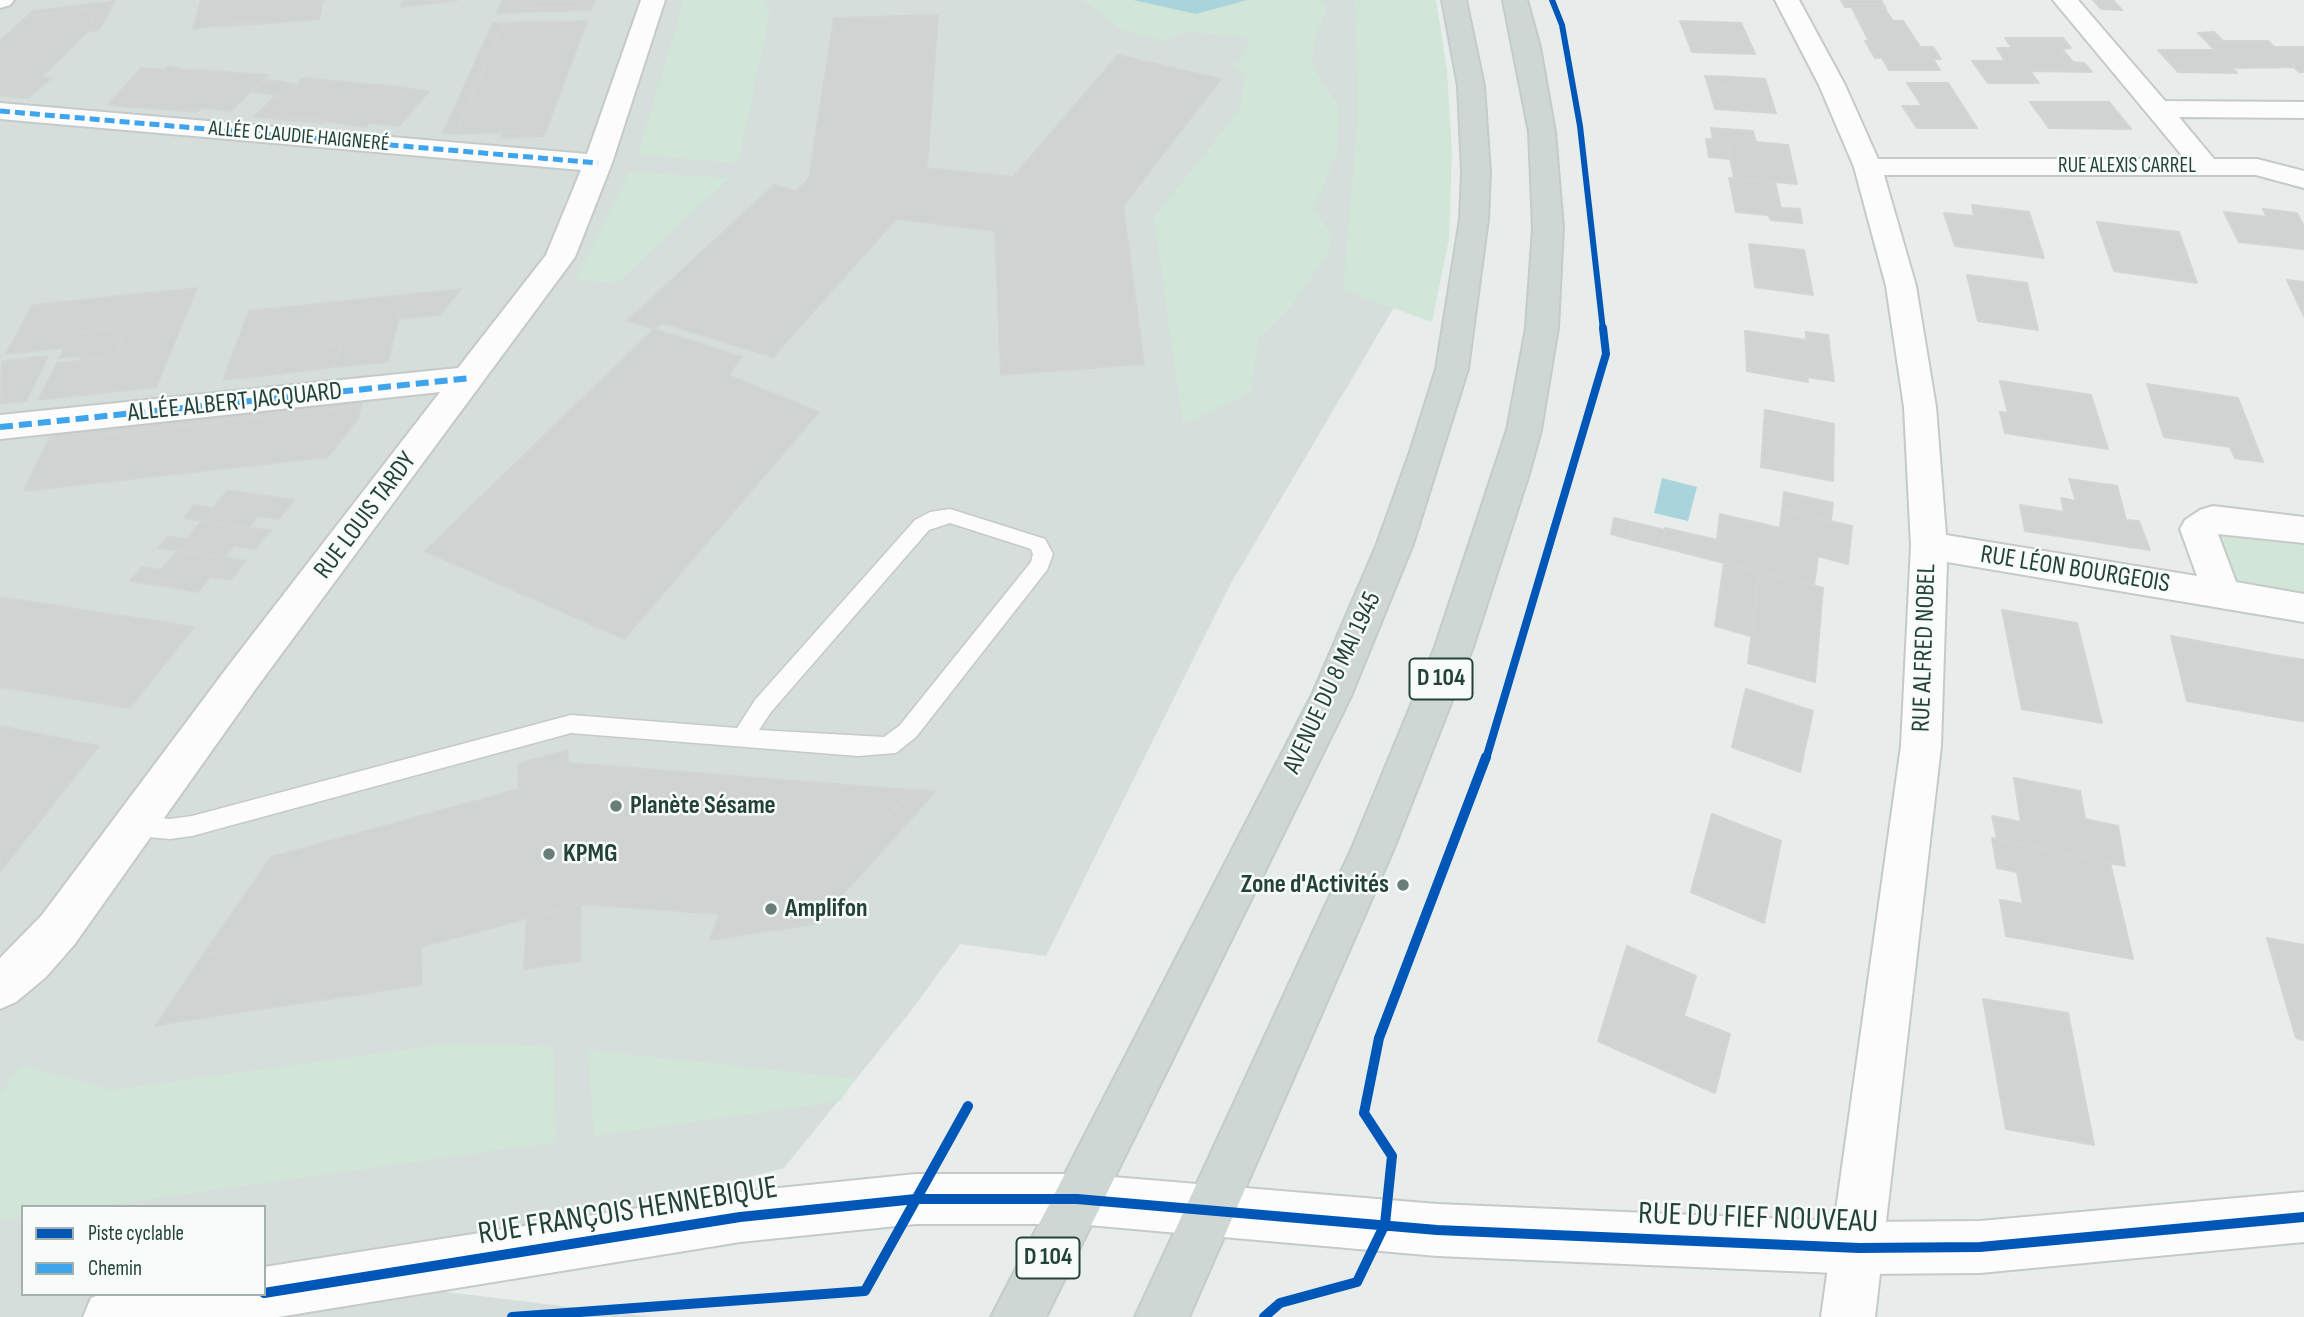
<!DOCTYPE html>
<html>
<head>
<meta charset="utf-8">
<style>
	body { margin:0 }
	#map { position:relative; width:2304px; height:1317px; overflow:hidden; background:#e8edeb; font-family:"Sofia Sans Condensed",sans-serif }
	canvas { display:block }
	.legend { position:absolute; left:21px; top:1205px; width:245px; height:91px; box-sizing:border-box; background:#f7fbf9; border:2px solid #a3b1ad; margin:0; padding:9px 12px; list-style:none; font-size:21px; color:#24423a }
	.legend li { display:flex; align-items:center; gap:14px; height:35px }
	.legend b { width:35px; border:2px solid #a3b1ad }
</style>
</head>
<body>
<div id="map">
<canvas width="2304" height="1317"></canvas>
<ul class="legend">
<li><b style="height:9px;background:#0057b8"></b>Piste cyclable</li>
<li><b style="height:9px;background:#3ea4ec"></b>Chemin</li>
</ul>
</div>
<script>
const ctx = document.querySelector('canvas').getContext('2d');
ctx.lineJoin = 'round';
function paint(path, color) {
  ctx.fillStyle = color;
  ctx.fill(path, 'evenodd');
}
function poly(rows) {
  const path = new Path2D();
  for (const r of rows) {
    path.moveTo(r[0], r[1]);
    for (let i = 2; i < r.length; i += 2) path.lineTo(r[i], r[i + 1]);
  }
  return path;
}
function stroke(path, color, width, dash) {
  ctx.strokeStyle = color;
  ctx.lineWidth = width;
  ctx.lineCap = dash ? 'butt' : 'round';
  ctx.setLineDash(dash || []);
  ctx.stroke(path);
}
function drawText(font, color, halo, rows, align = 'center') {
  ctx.font = font + ' "Sofia Sans Condensed",sans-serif';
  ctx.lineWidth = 5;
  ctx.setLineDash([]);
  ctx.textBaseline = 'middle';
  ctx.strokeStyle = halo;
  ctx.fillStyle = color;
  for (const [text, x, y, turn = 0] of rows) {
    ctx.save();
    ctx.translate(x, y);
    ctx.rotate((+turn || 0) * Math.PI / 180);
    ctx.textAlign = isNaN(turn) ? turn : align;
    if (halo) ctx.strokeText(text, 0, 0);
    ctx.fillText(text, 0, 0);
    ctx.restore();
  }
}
paint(poly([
	[0,0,1415,0,1399,299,1230,585,1046,956,960,944,911,1011,784,1168,347,1280,653,1317,0,1317],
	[23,1207,264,1207,264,1294,23,1294]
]), '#d6dedb');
paint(poly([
	[684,0,763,0,770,13,738,163,638,155],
	[1083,0,1322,0,1327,8,1316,35,1312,65,1339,107,1337,152,1314,209,1333,237,1326,256,1291,306,1258,339,1251,392,1183,425,1154,218,1241,108,1245,75,1233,64,1240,61,1251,38,1185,31,1164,41,1122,30],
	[1355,0,1436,0,1437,6,1447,70,1452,152,1449,239,1432,322,1343,290,1358,113],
	[629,172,729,178,617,283,576,279],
	[2213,519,2304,530,2304,608,2222,594],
	[455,1043,553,1047,556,1142,93,1207,23,1207,23,1217,0,1220,0,1096,21,1065,111,1090],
	[588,1050,856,1079,840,1101,594,1136]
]), '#d1e6d8');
paint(poly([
	[1133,0,1247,0,1196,14],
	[1662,478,1697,487,1688,521,1654,513]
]), '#a9d4db');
const building = poly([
	[201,0,326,0,323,1,319,19,271,23,272,19,193,29,201,0],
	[414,0,458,0,401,7,402,2,414,0],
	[503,0,514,0,510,9,593,6,591,10,497,13,503,0],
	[514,0,595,0,593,6,510,9,514,0],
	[1841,0,1881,0,1883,4,1843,4,1841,0],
	[2093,0,2113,0,2122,10,2101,9,2093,0],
	[115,1,99,30,87,32,96,8,27,16,33,11,115,1],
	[1843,4,1883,4,1886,8,1845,7,1843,4],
	[96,8,87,32,42,77,52,78,28,98,0,96,0,41,27,16,96,8],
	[1852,8,1884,8,1893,21,1903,21,1928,59,1933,59,1940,70,1889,70,1882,58,1875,58,1865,41,1869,41,1852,8],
	[938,15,927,168,1013,177,1118,55,1221,79,1123,206,1144,364,1001,375,995,231,896,219,773,357,663,323,654,329,627,321,774,185,797,191,809,178,834,18,938,15],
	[272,19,271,23,227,26,227,25,272,19],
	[587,21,546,131,455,134,504,23,587,21],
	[1680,21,1741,23,1755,54,1692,52,1680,21],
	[493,23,504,23,455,134,443,133,493,23],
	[2214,32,2223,41,2206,41,2198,33,2214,32],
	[2005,38,2063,38,2071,48,2062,49,2073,62,2084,63,2092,72,2030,71,2039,83,1988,83,1972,61,2005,61,1997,48,2012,48,2005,38],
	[2206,41,2268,41,2295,67,2232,68,2206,41],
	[1920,47,1933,47,1941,59,1928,59,1920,47],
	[2274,47,2304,47,2304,72,2299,72,2274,47],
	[2158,50,2215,50,2237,73,2178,72,2158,50],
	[169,66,183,69,268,75,231,111,201,108,197,112,108,105,141,68,164,70,169,66],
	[1705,76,1734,77,1737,87,1708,85,1705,76],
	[1734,77,1765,79,1776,113,1715,109,1708,85,1737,87,1734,77],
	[303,78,400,87,429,91,399,126,369,123,366,127,290,117,286,120,254,117,275,96,285,97,303,78],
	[263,80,278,81,296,85,285,97,252,91,263,80],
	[1907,83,1948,83,1977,128,1917,128,1902,106,1922,106,1907,83],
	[2030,102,2109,102,2131,129,2049,128,2030,102],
	[290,117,326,120,323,123,286,120,290,117],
	[1711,128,1753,131,1756,142,1788,145,1797,184,1734,178,1727,140,1713,139,1711,128],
	[546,131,544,136,501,138,503,132,546,131],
	[1706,139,1727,140,1730,159,1709,157,1706,139],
	[1729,178,1775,182,1781,208,1800,209,1802,223,1771,220,1768,215,1736,212,1729,178],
	[1972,205,2029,212,2044,258,1955,246,1944,213,1974,216,1972,205],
	[2263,209,2297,213,2304,226,2304,249,2239,242,2224,212,2267,217,2263,209],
	[2097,222,2179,232,2197,283,2114,271,2097,222],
	[1749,244,1804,250,1813,295,1755,287,1749,244],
	[1967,275,2027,283,2038,330,1978,321,1967,275],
	[2287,280,2304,282,2304,316,2287,280],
	[197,288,156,387,38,400,57,363,114,357,128,327,72,333,64,348,6,354,32,305,197,288],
	[461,289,440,315,418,317,420,312,400,313,388,362,334,367,342,344,287,350,279,374,223,380,249,311,461,289],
	[420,312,418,317,399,319,400,313,420,312],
	[128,327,114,357,79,361,82,356,59,358,72,333,128,327],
	[654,329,742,357,728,375,819,412,624,639,425,551,654,329],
	[1745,331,1806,340,1806,332,1828,335,1834,381,1807,377,1808,382,1747,371,1745,331],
	[342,344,334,367,279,374,287,350,342,344],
	[48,356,26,401,0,404,2,361,48,356],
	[2000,381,2091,395,2108,449,2005,433,2000,412,2008,413,2000,381],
	[2147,384,2238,398,2263,462,2235,458,2230,447,2164,437,2147,384],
	[364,399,361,406,48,440,51,433,364,399],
	[361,406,358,419,328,457,24,491,48,440,361,406],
	[1765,410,1834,424,1833,481,1761,467,1765,410],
	[2069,479,2117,486,2126,520,2139,521,2150,550,2025,531,2020,505,2064,512,2061,498,2076,501,2069,479],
	[228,490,294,500,279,519,257,516,249,528,184,518,194,505,213,508,228,490],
	[1784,492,1833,503,1831,521,1782,510,1784,492],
	[1782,510,1852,526,1848,564,1818,556,1814,586,1662,547,1665,528,1717,540,1720,514,1780,528,1782,510],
	[1614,518,1631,522,1629,539,1611,534,1614,518],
	[202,521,249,528,271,530,255,549,234,546,224,558,158,548,168,536,187,539,202,521],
	[1631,522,1665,530,1662,547,1629,539,1631,522],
	[177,551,225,557,246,561,231,580,210,577,198,592,130,581,142,567,161,570,177,551],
	[1724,563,1759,572,1751,636,1715,626,1724,563],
	[1759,572,1823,588,1815,682,1748,663,1759,572],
	[0,597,194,627,130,708,0,687,0,597],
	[2002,610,2077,623,2102,723,2022,709,2002,610],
	[2171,636,2273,655,2295,720,2187,701,2171,636],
	[2273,655,2304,660,2304,721,2295,720,2273,655],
	[1746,689,1813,711,1800,772,1732,747,1746,689],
	[0,726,99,746,0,872,0,726],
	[567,750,569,763,912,790,841,869,867,868,816,924,710,940,719,914,581,904,421,947,422,985,181,1021,227,958,205,952,271,857,519,789,518,764,567,750],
	[2014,778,2080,791,2085,819,2118,826,2125,866,1997,839,1992,816,2021,822,2014,778],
	[912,790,936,791,867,868,841,869,912,790],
	[1712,814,1781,841,1764,923,1691,892,1712,814],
	[1992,838,2110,863,2133,959,2006,936,2000,900,2023,904,2017,872,1997,868,1992,838],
	[581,904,580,961,524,969,527,918,581,904],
	[2267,938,2304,945,2304,1040,2296,1038,2267,938],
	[1627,946,1696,976,1684,1016,1730,1034,1715,1093,1598,1041,1627,946],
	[205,952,227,958,181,1021,155,1026,205,952],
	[1983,999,2068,1013,2094,1145,2006,1129,1983,999]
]);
paint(building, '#cfd4d2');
stroke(building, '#d1d6d4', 2);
const service = poly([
	[950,509,1045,539,1053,554,1047,570,916,737,896,753,858,756,571,733,192,836,170,839,137,836,129,833,125,826,129,819,137,816,170,819,192,816,571,715,737,728,755,700,915,520,930,512,950,509],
	[950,523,1031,549,1033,554,1031,562,900,725,884,737,759,730,771,712,929,530,950,523]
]);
const minor = poly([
	[0,0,14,0,10,5,0,8,0,0],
	[641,0,665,0,612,163,575,257,257,687,74,945,46,977,16,1002,0,1009,0,958,42,915,229,665,440,392,0,439,0,415,458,368,546,255,581,170,0,119,0,103,587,154,641,0],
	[1775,0,1799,0,1845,85,1878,159,2185,159,2053,0,2078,0,2165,101,2304,102,2304,118,2179,117,2214,159,2257,159,2304,171,2304,188,2256,175,1884,175,1916,286,1936,407,1946,535,2197,576,2180,529,2185,520,2200,510,2213,506,2304,517,2304,543,2218,534,2236,582,2304,594,2304,622,1947,562,1941,746,1875,1317,1821,1317,1901,746,1911,546,1904,407,1886,286,1854,167,1819,85,1775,0]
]);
const tertiary = poly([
	[916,1174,1077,1174,1437,1204,1859,1222,1980,1221,2304,1192,2304,1242,1980,1273,1859,1274,1437,1256,1077,1224,916,1224,740,1242,278,1317,83,1317,91,1298,101,1294,264,1294,264,1267,740,1192,916,1174]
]);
const primary = poly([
	[1442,0,1466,0,1484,86,1490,172,1488,219,1468,369,1413,544,1351,696,1046,1317,991,1317,1312,695,1377,544,1410,452,1436,369,1460,219,1462,172,1458,86,1442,0],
	[1503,0,1527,0,1540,47,1555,132,1563,228,1558,328,1541,430,1529,474,1473,647,1394,848,1189,1317,1135,1317,1352,848,1435,647,1507,430,1526,328,1533,228,1529,132,1503,0]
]);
stroke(service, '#c5cac8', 3);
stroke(minor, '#c5cac8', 4);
stroke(tertiary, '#c5cac8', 4);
stroke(primary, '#c3ccc9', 4);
paint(service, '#fcfcfc');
paint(minor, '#fcfcfc');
paint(tertiary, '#fcfcfc');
paint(primary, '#cfd7d5');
stroke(poly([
	[0,111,598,163]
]), '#3ea4ec', 5, [10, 5]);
stroke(poly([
	[0,427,471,378]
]), '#3ea4ec', 6, [13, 6]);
stroke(poly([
	[1552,0,1562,25,1580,126,1603,330]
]), '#0057b8', 6);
stroke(poly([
	[1486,759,1606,354,1603,328]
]), '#0057b8', 8);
stroke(poly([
	[264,1293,740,1217,916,1199,1077,1199,1437,1230,1859,1248,1980,1247,2304,1217],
	[512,1317,865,1291,968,1106],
	[1264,1317,1280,1303,1357,1282,1385,1224,1392,1156,1364,1113,1379,1038,1486,757]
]), '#0057b8', 10);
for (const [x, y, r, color] of [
	[616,806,7,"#697e78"],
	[549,854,7,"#697e78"],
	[1403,885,7,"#697e78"],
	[771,909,7,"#697e78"]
]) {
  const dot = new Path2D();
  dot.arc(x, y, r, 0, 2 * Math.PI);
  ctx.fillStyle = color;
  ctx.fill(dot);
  stroke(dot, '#f7fbf9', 2.5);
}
drawText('21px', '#24423a', '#f7fbf9', [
	["ALLÉE CLAUDIE HAIGNERÉ",299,137,5],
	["RUE ALEXIS CARREL",2127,167]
]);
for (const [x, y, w] of [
	[1441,679,63],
	[1048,1258,63]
]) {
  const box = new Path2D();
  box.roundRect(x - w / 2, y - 20.5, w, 41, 5);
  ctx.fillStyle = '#f7fbf9';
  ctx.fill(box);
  stroke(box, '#24423a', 2);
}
drawText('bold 24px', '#24423a', null, [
	["D 104",1441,679],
	["D 104",1048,1258]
]);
drawText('26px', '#24423a', '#f7fbf9', [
	["ALLÉE ALBERT JACQUARD",235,403,-6],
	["RUE LOUIS TARDY",366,516,-53],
	["RUE LÉON BOURGEOIS",2075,570,9],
	["RUE ALFRED NOBEL",1925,648,-88],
	["AVENUE DU 8 MAI 1945",1333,683,-65]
]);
drawText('bold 26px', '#24423a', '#f7fbf9', [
	["Planète Sésame",630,806],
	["KPMG",563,854],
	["Zone d'Activités",1389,885,"right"],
	["Amplifon",785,909]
], 'left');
drawText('32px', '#24423a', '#f7fbf9', [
	["RUE FRANÇOIS HENNEBIQUE",628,1212,-9],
	["RUE DU FIEF NOUVEAU",1758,1219,2]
]);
</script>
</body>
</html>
